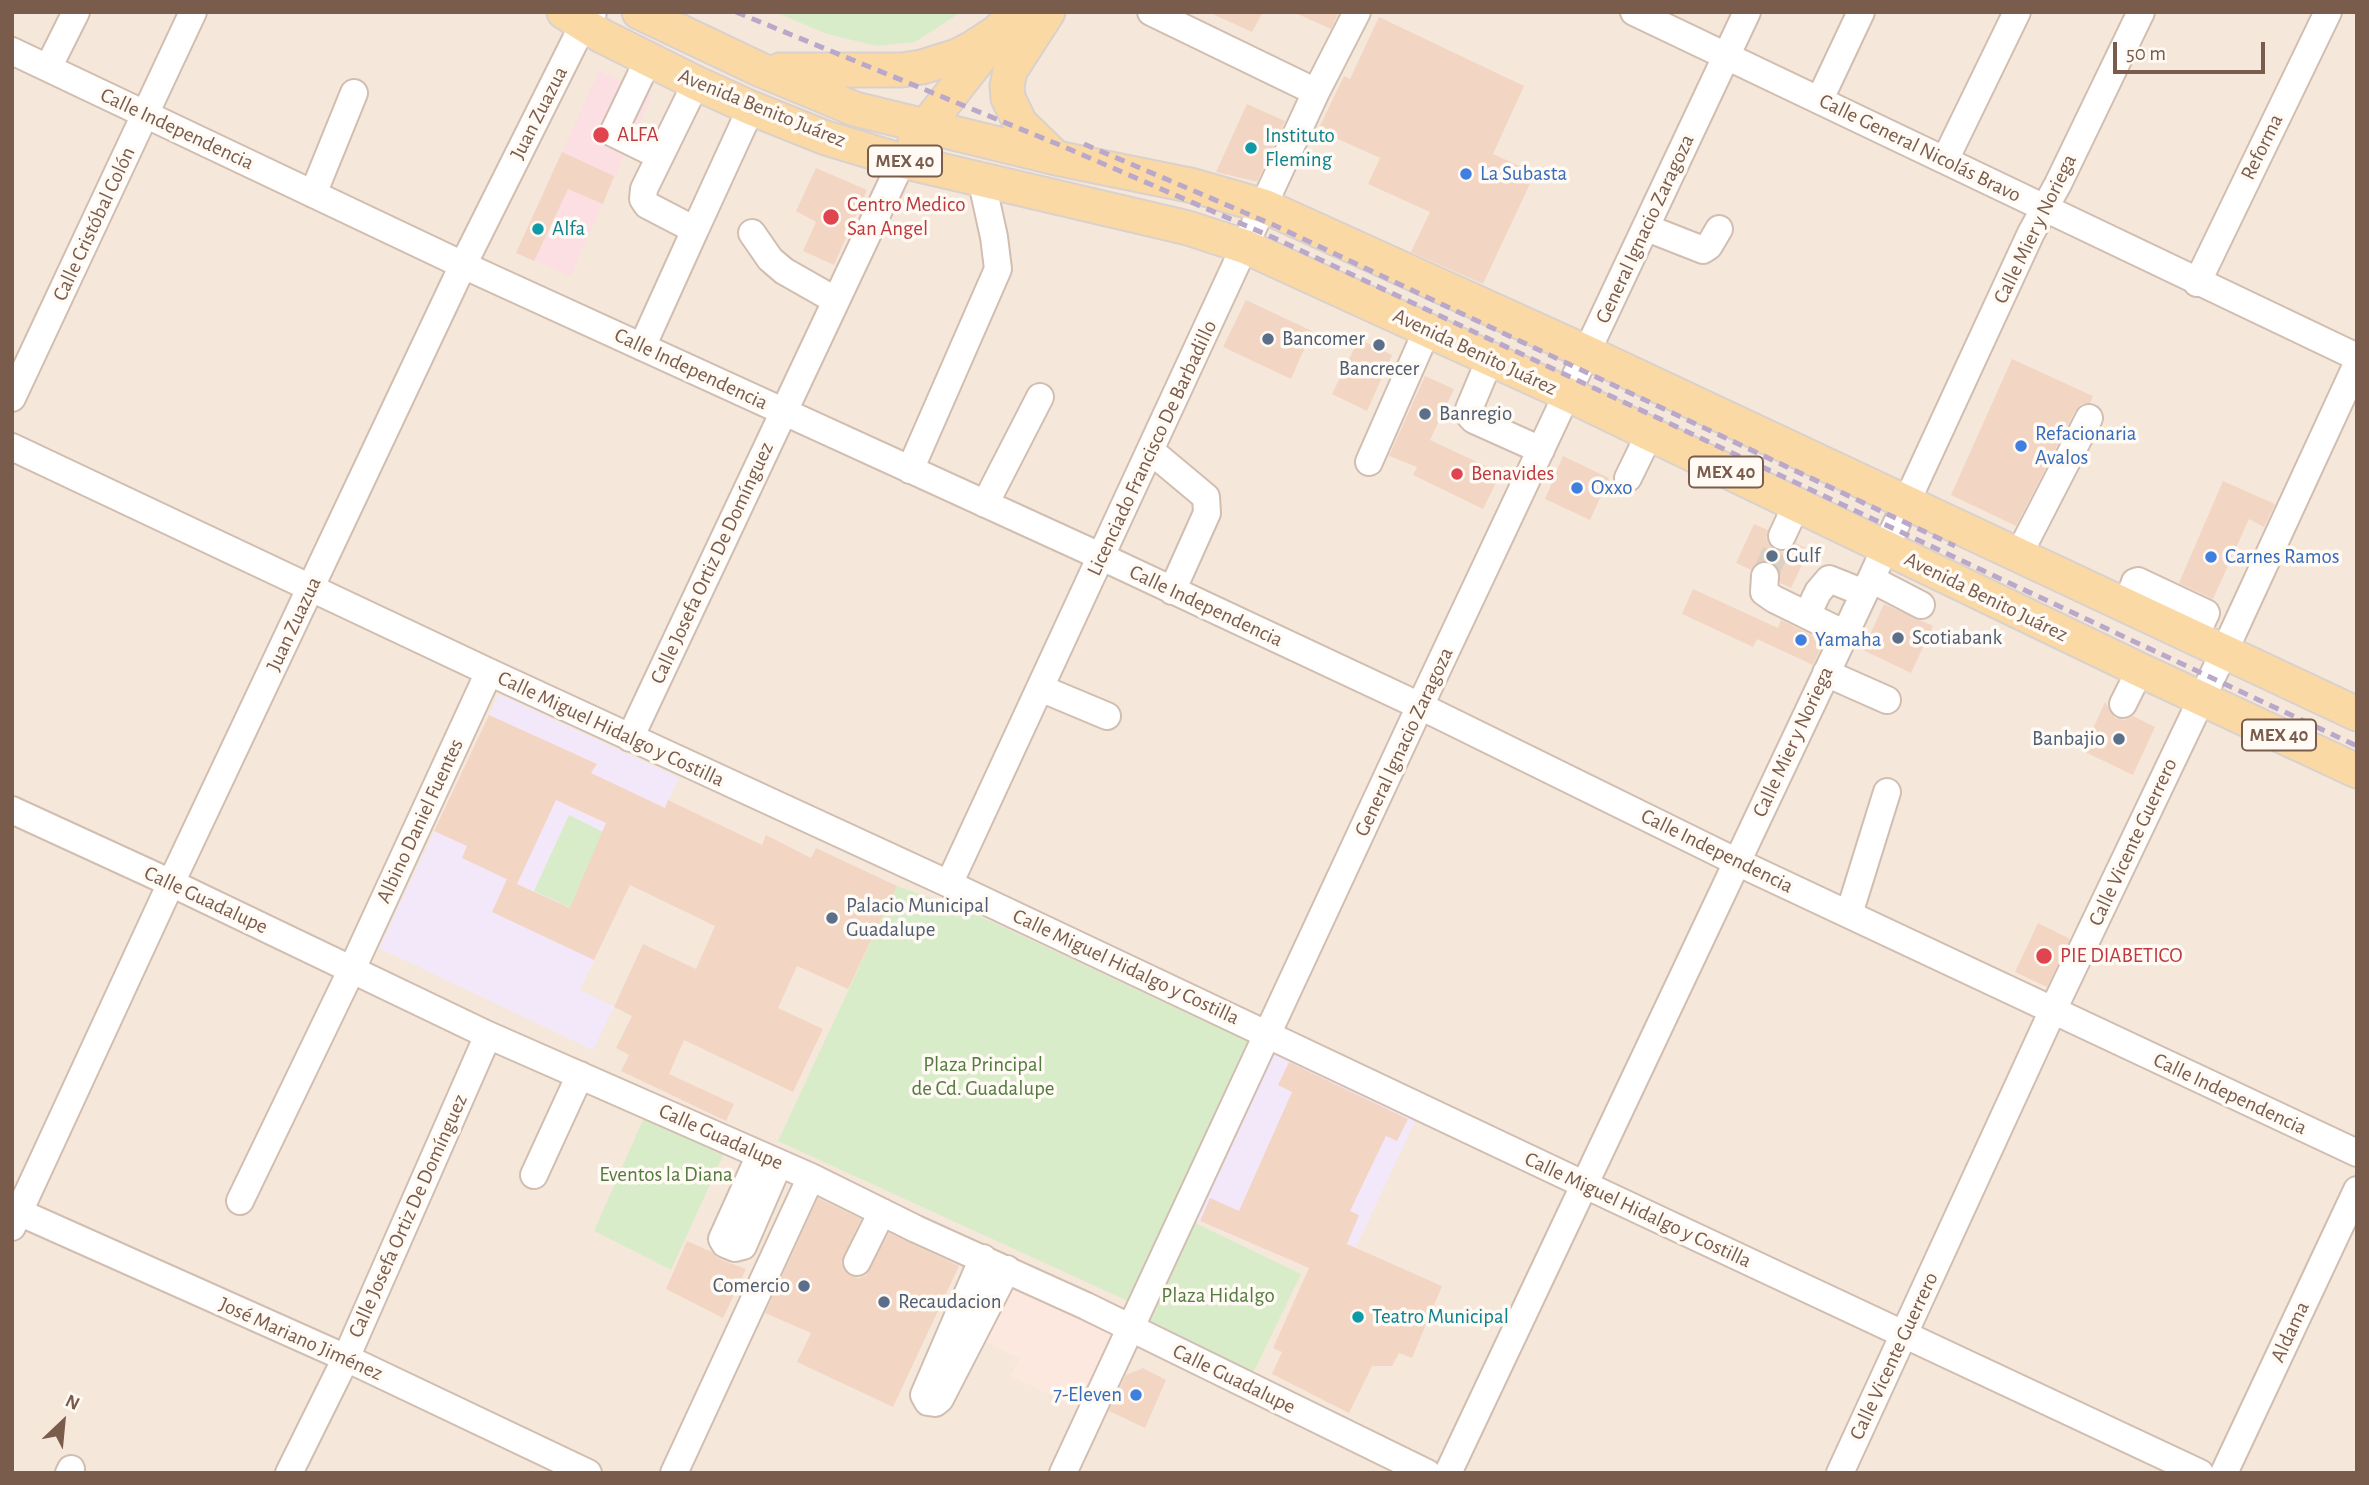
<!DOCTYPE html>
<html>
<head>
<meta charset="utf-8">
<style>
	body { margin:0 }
	#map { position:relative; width:2369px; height:1485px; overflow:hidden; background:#fdf6ec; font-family:"Alegreya Sans",sans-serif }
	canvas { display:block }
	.frame { position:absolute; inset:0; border:14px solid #7a5c4d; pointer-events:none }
	.north { position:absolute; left:28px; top:1387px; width:70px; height:70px; -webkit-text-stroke:5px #fffaf3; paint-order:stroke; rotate:26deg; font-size:19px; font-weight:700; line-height:28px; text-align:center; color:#7a5c4d }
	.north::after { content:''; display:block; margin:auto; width:24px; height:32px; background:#7a5c4d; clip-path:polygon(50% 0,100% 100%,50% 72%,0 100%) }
	.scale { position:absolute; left:2113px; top:42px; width:152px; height:32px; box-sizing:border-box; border:4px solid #7a5c4d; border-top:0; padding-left:9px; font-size:21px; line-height:24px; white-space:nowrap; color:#7a5c4d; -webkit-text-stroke:5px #fffaf3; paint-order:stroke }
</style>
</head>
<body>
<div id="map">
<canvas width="2369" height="1485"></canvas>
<div class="frame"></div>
<div class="north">N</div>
<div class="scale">50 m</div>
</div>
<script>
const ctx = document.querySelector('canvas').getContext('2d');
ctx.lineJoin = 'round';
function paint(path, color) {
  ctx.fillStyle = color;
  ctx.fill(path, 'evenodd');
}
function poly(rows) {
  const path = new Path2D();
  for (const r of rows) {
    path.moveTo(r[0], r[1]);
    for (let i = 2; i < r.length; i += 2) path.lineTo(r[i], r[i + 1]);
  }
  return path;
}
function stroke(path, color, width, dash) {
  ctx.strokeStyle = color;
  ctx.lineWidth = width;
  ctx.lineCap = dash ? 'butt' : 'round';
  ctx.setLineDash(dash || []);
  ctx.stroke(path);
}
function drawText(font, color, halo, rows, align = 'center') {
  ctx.font = font + ' "Alegreya Sans",sans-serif';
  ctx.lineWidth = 7;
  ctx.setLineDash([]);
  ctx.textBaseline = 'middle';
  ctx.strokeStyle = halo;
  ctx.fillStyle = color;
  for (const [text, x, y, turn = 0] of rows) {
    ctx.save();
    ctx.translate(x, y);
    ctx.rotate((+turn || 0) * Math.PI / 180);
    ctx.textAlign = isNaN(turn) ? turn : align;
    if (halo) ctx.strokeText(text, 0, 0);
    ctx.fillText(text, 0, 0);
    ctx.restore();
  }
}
paint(poly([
	[12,12,2357,12,2357,1473,12,1473]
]), '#f5e8da');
paint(poly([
	[1010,1286,1111,1334,1078,1408,1011,1376,1019,1358,986,1342]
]), '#fde8e0');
paint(poly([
	[499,694,679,778,580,990,614,1007,593,1050,379,948],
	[1276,1049,1418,1115,1340,1281,1194,1219]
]), '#f3e8fa');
paint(poly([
	[599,71,652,95,570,276,516,253]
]), '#fbdfe3');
paint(poly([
	[775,12,836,13,961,12,915,42,877,46,827,34],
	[569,815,603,832,571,908,534,891],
	[897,886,971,912,1199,1019,1252,1041,1128,1301,778,1141],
	[646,1113,726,1149,671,1270,594,1231],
	[1191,1221,1301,1274,1253,1373,1143,1321]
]), '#d8ecc9');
paint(poly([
	[1208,12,1263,12,1252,32],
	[1293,12,1339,12,1331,29],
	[1379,17,1524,86,1493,154,1535,173,1483,284,1411,252,1430,212,1368,184,1380,158,1318,130,1344,76,1350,79],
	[1247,104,1285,121,1257,182,1216,172],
	[562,152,614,176,603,204,568,189,534,261,516,253],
	[816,168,867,190,834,265,803,251,816,222,796,211],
	[1246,300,1312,331,1291,379,1223,347],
	[1359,339,1392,355,1367,411,1332,394],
	[2012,359,2093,396,2090,403,2081,404,2075,411,2016,526,1951,495],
	[1425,376,1454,389,1430,440,1501,473,1483,509,1413,475,1417,467,1389,456],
	[1563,456,1609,478,1590,520,1545,499],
	[2223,481,2275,504,2264,527,2249,519,2213,599,2179,583],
	[1754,524,1768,530,1766,538,1769,544,1776,550,1784,552,1790,549,1796,543,1809,550,1791,588,1780,583,1779,570,1773,563,1765,560,1759,562,1751,570,1736,563],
	[1693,589,1778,628,1781,620,1824,641,1813,665,1757,639,1753,647,1682,614],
	[1884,604,1933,626,1911,673,1863,650],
	[2105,702,2115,718,2125,720,2133,716,2155,727,2133,775,2083,751],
	[489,715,597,764,591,773,665,808,668,800,762,845,766,835,811,858,816,848,897,886,848,989,797,966,778,1008,823,1029,793,1092,684,1040,669,1074,734,1104,726,1121,621,1071,629,1055,616,1048,632,1016,614,1007,643,944,696,969,715,926,630,885,594,960,492,912,507,879,517,884,462,858,467,846,434,831],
	[556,800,606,823,570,908,517,884],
	[2038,923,2070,939,2047,987,2015,972],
	[1289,1062,1408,1119,1397,1141,1386,1136,1350,1211,1359,1215,1347,1244,1442,1286,1412,1358,1399,1353,1392,1366,1372,1366,1349,1413,1272,1374,1282,1352,1273,1348,1309,1268,1200,1221,1210,1198,1239,1211,1292,1092,1278,1085],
	[818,1198,861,1219,841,1262,844,1270,851,1276,859,1278,866,1275,889,1233,959,1266,893,1407,797,1362,811,1333,765,1313],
	[687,1241,712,1252,719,1259,746,1269,723,1318,666,1289],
	[1143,1368,1166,1380,1145,1428,1109,1411,1126,1375]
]), '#f3d5c3');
stroke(poly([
	[1765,576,1782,536]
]), '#dcd0c4', 26, [26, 13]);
const minor = poly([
	[1151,12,1316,92],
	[1634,12,2357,357],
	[12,51,463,265,1102,557,1420,706,1737,862,2357,1153],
	[648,60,613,133,660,156],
	[48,68,76,12],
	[1820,99,1861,12],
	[1945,160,2017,12],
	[313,194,354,93],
	[1647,228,1703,250,1709,246,1719,229],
	[695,230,751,108],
	[752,233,770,259,784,271,835,300],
	[2197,283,2328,12],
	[642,347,695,230,647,205,643,199,644,189,696,83],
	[1490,359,1469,409,1470,416,1474,420,1541,450],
	[12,398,193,12],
	[12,447,489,672,949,884,1583,1184,2200,1473],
	[1151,451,1206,497,1207,513,1172,591],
	[1369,462,1427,330],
	[910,470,998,269,994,237,981,178],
	[1628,478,1649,435],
	[985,504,1040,397],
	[1782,536,1796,506],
	[2018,556,2089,418],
	[1765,576,1764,592,1774,599,1845,634],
	[1871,579,1921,605],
	[2126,606,2135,582,2138,581,2206,613,2194,638],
	[1807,615,1818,592,1829,579,1864,593],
	[1826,673,1887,700],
	[1040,688,1107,716],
	[2123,704,2140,670],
	[630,738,902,161],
	[12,810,171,883,488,1035,811,1177,916,1229,1086,1306,1427,1473],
	[949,884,1316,92,1357,12],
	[1849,914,1887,792],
	[760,1155,722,1239,725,1244,735,1248,743,1246,779,1163],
	[534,1175,580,1075],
	[240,1201,352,969,489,672],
	[12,1209,346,1358,588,1473],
	[12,1227,171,883,463,265,583,25,593,12],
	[983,1258,924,1395,928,1402,935,1403,940,1399,1007,1269],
	[857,1262,882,1212],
	[69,1473,71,1469],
	[289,1473,346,1358,488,1035],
	[674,1473,811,1177],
	[1063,1473,1420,706,1747,12],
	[1448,1473,1871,579,2031,233,2058,184,2141,12],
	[1840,1473,2053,1010,2224,652,2357,364],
	[2224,1473,2357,1190]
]);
const major = poly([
	[564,12,602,36,696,83,751,108,826,138,902,161,1188,228,1246,247,1567,394,2140,670,2357,771],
	[639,12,761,70,855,109,1056,158,1194,186,1264,206,1588,353,2357,714],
	[1048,12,1010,71,1007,86,1008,98,1020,123,1054,156],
	[780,70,902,70,922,67,957,56,974,47,997,32,1011,17],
	[915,140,992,42]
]);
stroke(minor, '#d1beb0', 30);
stroke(major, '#dad1cd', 37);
stroke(minor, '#fff', 26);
stroke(major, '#fbd9a5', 33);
stroke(poly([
	[736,12,1062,146,1272,237,2357,746],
	[1084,144,1276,226,1955,546]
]), '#b9a8c9', 5, [10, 7]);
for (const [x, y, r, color] of [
	[601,135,9,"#e0444e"],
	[1251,148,7,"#0f9aa8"],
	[1466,174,7,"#3f7fe0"],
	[831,217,9,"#e0444e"],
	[538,229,7,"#0f9aa8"],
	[1268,339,7,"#5c6f8a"],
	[1379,345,7,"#5c6f8a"],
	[1425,414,7,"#5c6f8a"],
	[2021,446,7,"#3f7fe0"],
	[1457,474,7,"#e0444e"],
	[1577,488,7,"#3f7fe0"],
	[1772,556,7,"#5c6f8a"],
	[2211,557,7,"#3f7fe0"],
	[1898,638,7,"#5c6f8a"],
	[1801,640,7,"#3f7fe0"],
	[2119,739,7,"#5c6f8a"],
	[832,918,7,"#5c6f8a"],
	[2044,956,9,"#e0444e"],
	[804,1286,7,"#5c6f8a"],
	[884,1302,7,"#5c6f8a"],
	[1358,1317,7,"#0f9aa8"],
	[1136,1395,7,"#3f7fe0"]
]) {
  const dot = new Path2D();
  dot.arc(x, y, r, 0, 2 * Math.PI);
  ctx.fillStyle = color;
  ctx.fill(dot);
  stroke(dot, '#fffaf3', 2.5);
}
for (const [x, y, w] of [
	[905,161,74],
	[1726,472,74],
	[2279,735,74]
]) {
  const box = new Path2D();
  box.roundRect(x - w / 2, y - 15.5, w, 31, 5);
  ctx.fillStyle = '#fffaf3';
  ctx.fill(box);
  stroke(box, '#7a5c4d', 2);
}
drawText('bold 19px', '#7a5c4d', null, [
	["MEX 40",905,161],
	["MEX 40",1726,472],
	["MEX 40",2279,735]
]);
drawText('21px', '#7a5c4d', '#fffaf3', [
	["Avenida Benito Juárez",762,108,22],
	["Juan Zuazua",539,113,-63],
	["Calle Independencia",177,129,25],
	["Reforma",2262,147,-64],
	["Calle General Nicolás Bravo",1920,148,26],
	["Calle Cristóbal Colón",94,224,-65],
	["General Ignacio Zaragoza",1645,229,-65],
	["Calle Mier y Noriega",2035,229,-64],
	["Avenida Benito Juárez",1475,352,25],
	["Calle Independencia",691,369,25],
	["Licenciado Francisco De Barbadillo",1152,448,-65],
	["Calle Josefa Ortiz De Domínguez",712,563,-65],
	["Avenida Benito Juárez",1986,597,26],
	["Calle Independencia",1206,606,25],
	["Juan Zuazua",294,624,-65],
	["Calle Miguel Hidalgo y Costilla",611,729,25],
	["General Ignacio Zaragoza",1404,742,-65],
	["Calle Mier y Noriega",1793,742,-65],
	["Albino Daniel Fuentes",420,821,-65],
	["Calle Vicente Guerrero",2133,842,-65],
	["Calle Independencia",1717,851,26],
	["Calle Guadalupe",206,900,25],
	["Calle Miguel Hidalgo y Costilla",1126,967,25],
	["Calle Independencia",2230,1094,25],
	["Calle Guadalupe",721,1137,24],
	["Calle Miguel Hidalgo y Costilla",1638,1210,25],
	["Calle Josefa Ortiz De Domínguez",408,1216,-66],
	["Aldama",2290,1332,-65],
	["José Mariano Jiménez",301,1339,24],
	["Calle Vicente Guerrero",1894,1356,-65],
	["Calle Guadalupe",1234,1379,26]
]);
drawText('21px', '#be3a42', '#fffaf3', [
	["ALFA",617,135],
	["Centro Medico",847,205],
	["San Angel",847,229],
	["Benavides",1471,474],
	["PIE DIABETICO",2060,956]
], 'left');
drawText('21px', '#0d838f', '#fffaf3', [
	["Instituto",1265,136],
	["Fleming",1265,160],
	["Alfa",552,229],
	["Teatro Municipal",1372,1317]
], 'left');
drawText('21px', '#366cbe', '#fffaf3', [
	["La Subasta",1480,174],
	["Refacionaria",2035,434],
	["Avalos",2035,458],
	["Oxxo",1591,488],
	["Carnes Ramos",2225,557],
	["Yamaha",1815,640],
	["7-Eleven",1122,1395,"right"]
], 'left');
drawText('21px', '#4e5e75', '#fffaf3', [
	["Bancomer",1282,339],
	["Bancrecer",1379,369,"center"],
	["Banregio",1439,414],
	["Gulf",1786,556],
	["Scotiabank",1912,638],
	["Banbajio",2105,739,"right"],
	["Palacio Municipal",846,906],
	["Guadalupe",846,930],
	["Comercio",790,1286,"right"],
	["Recaudacion",898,1302]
], 'left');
drawText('21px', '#537a41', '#fffaf3', [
	["Plaza Principal",983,1065],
	["de Cd. Guadalupe",983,1089],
	["Eventos la Diana",666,1175],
	["Plaza Hidalgo",1218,1296]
]);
</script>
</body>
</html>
